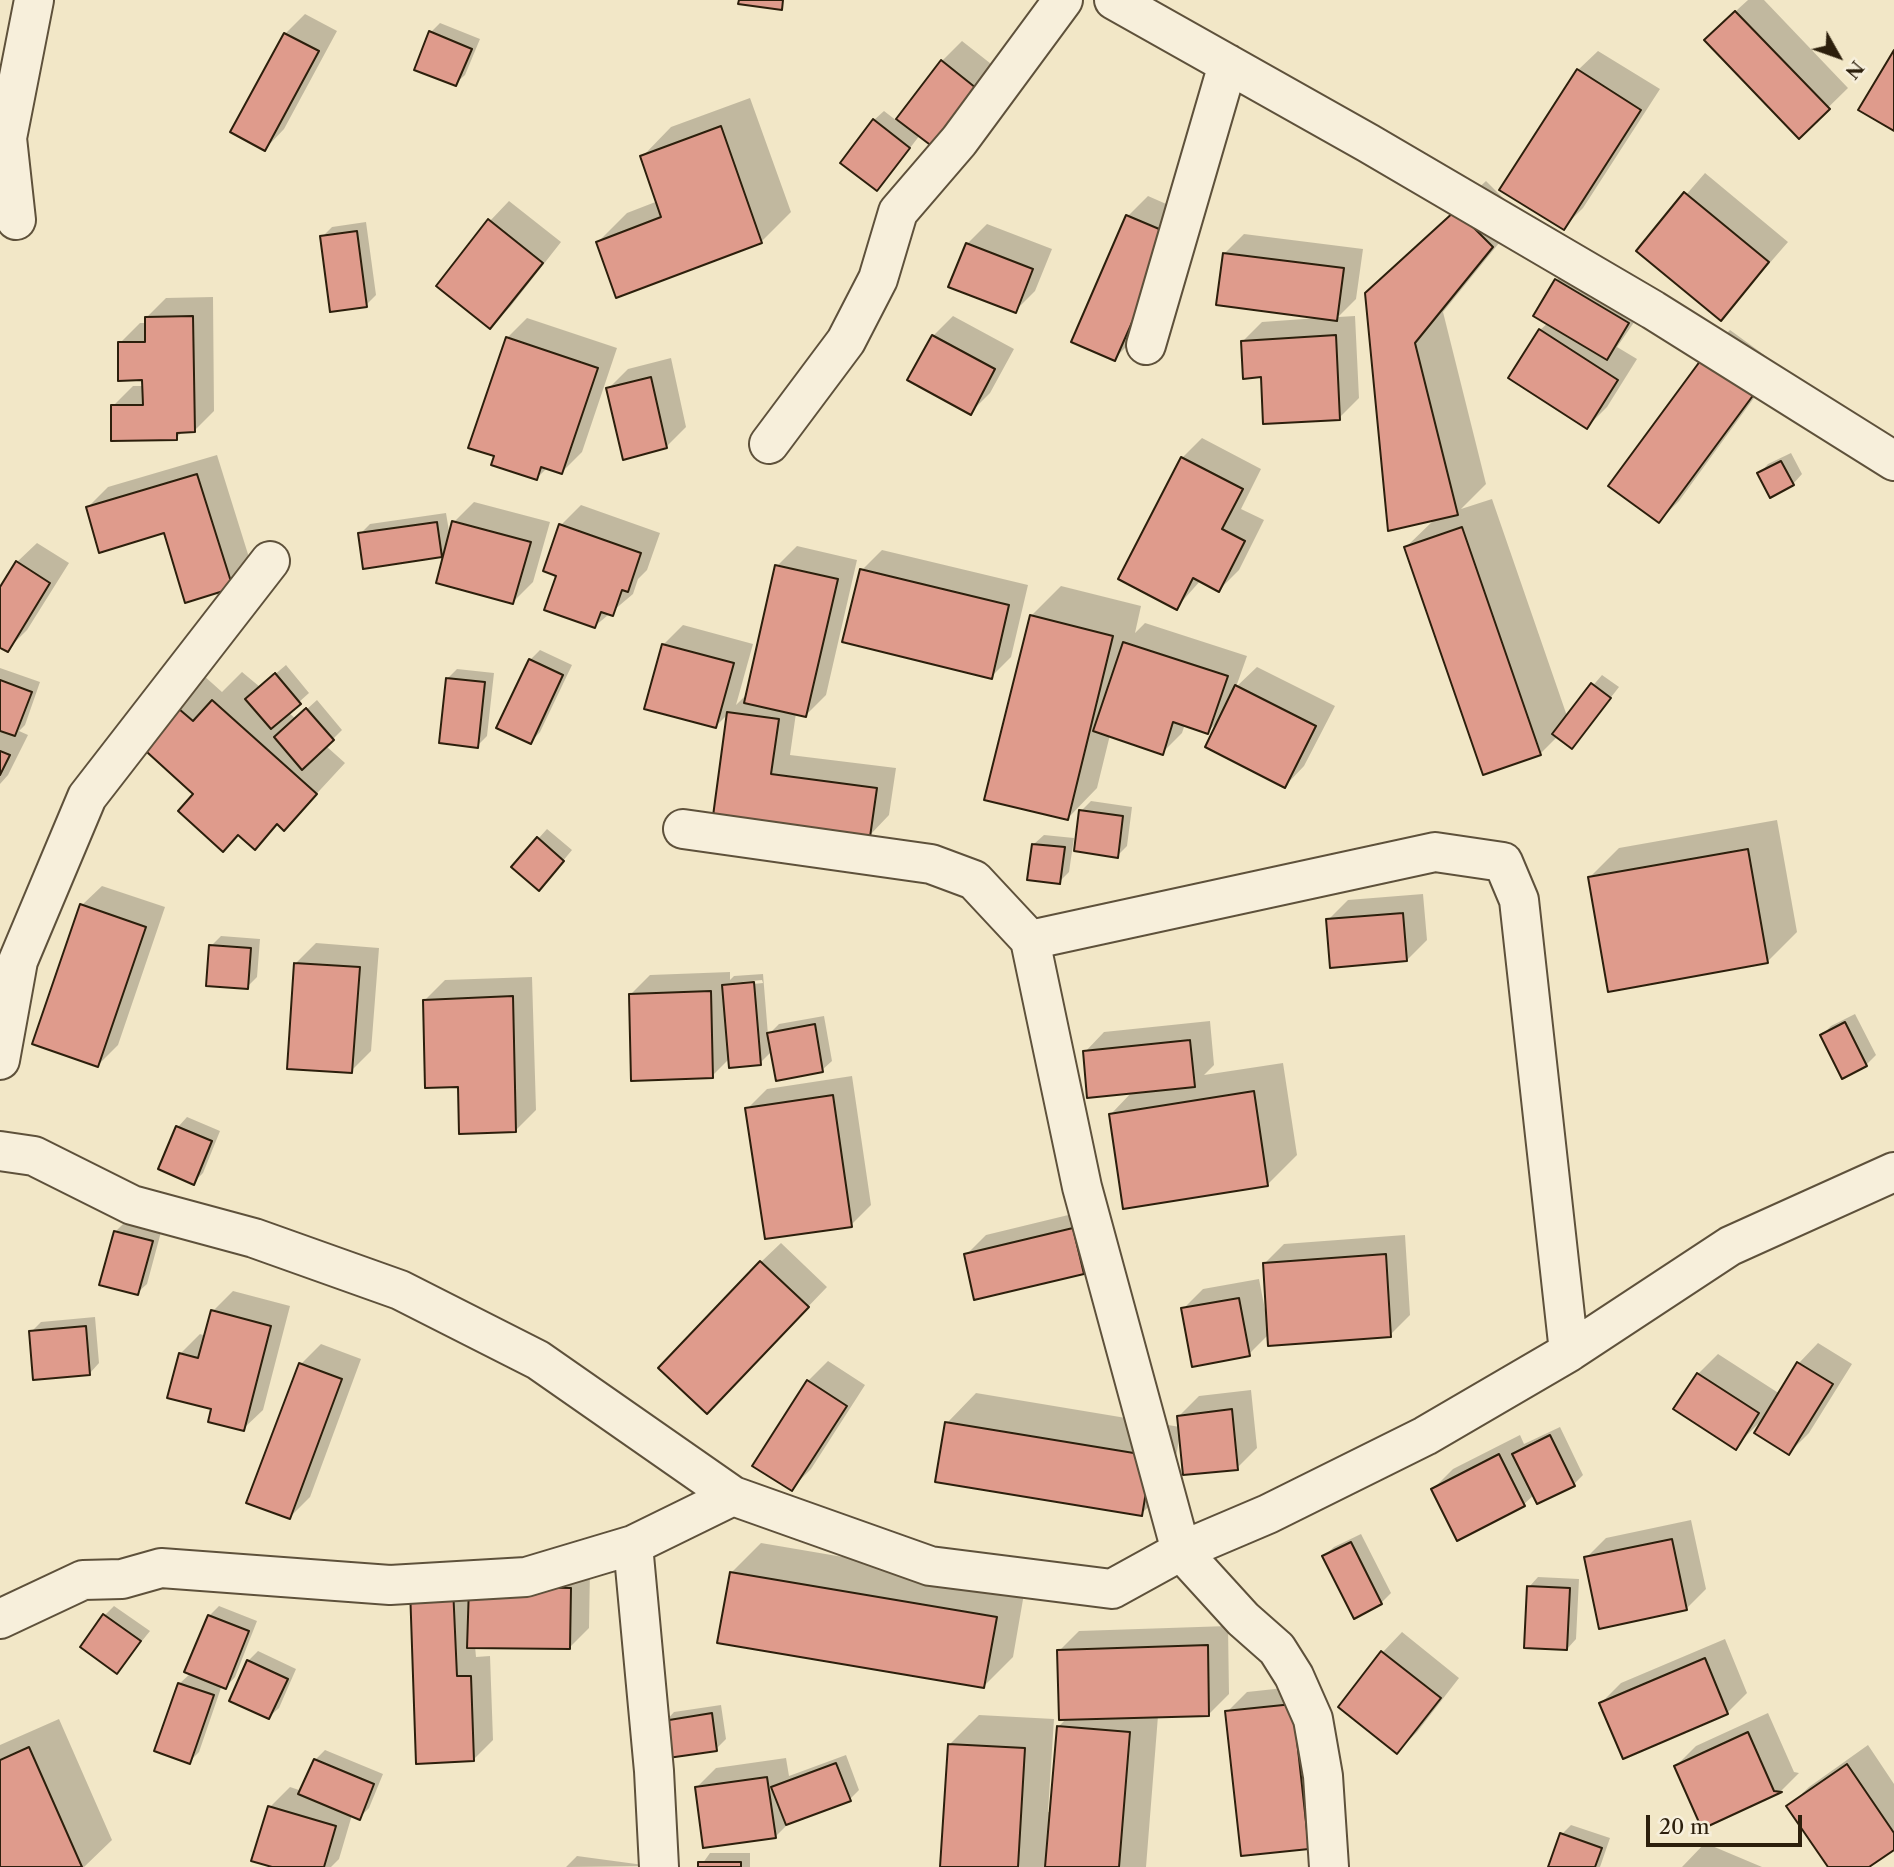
<!DOCTYPE html>
<html>
<head>
<meta charset="utf-8">
<style>
	body { margin:0 }
	#map { position:relative; width:1894px; height:1867px; overflow:hidden; background:#f2e7c7; font-family:"Libre Caslon Text",serif }
	canvas { display:block }
	.north { position:absolute; left:1803px; top:21px; width:70px; height:70px; -webkit-text-stroke:5px #f7efdb; paint-order:stroke; rotate:130deg; font-size:19px; font-weight:700; line-height:28px; text-align:center; color:#2c1f0c }
	.north::after { content:''; display:block; margin:auto; width:24px; height:32px; background:#2c1f0c; clip-path:polygon(50% 0,100% 100%,50% 72%,0 100%) }
	.scale { position:absolute; left:1646px; top:1815px; width:156px; height:32px; box-sizing:border-box; border:4px solid #2c1f0c; border-top:0; padding-left:9px; font-size:21px; line-height:24px; white-space:nowrap; color:#2c1f0c; -webkit-text-stroke:5px #f7efdb; paint-order:stroke }
</style>
</head>
<body>
<div id="map">
<canvas width="1894" height="1867"></canvas>
<div class="north">N</div>
<div class="scale">20 m</div>
</div>
<script>
const ctx = document.querySelector('canvas').getContext('2d');
ctx.lineJoin = 'round';
function paint(path, color) {
  ctx.fillStyle = color;
  ctx.fill(path, 'evenodd');
}
function poly(rows) {
  const path = new Path2D();
  for (const r of rows) {
    path.moveTo(r[0], r[1]);
    for (let i = 2; i < r.length; i += 2) path.lineTo(r[i], r[i + 1]);
  }
  return path;
}
function stroke(path, color, width, dash) {
  ctx.strokeStyle = color;
  ctx.lineWidth = width;
  ctx.lineCap = dash ? 'butt' : 'round';
  ctx.setLineDash(dash || []);
  ctx.stroke(path);
}
paint(poly([
	[1748,0,1764,0,1848,88,1799,136,1726,20],
	[305,14,337,31,284,129,265,149,285,34],
	[440,23,480,39,465,75,455,84,431,32],
	[962,41,1000,71,920,135,886,179,874,120,884,111,897,121,942,61],
	[1598,51,1660,89,1583,208,1563,228,1578,70],
	[750,98,791,212,761,242,598,242,627,213,658,201,642,157,671,127],
	[1705,173,1788,242,1721,319,1638,250],
	[1486,181,1521,216,1443,312,1486,484,1461,509,1492,499,1567,716,1602,675,1619,687,1572,747,1558,736,1540,754,1406,547,1435,519,1366,294],
	[1148,196,1189,214,1134,339,1114,359,1073,341,1128,216],
	[509,201,561,242,510,307,490,327,490,221],
	[366,222,376,295,366,305,322,237,332,227],
	[987,224,1052,249,1035,291,1015,311,967,244],
	[1244,234,1363,249,1356,299,1338,317,1355,316,1359,398,1339,418,1263,376,1242,342,1262,322,1318,318,1224,254],
	[1577,260,1648,302,1617,347,1637,359,1607,407,1587,427,1540,330,1548,323,1535,316,1557,280],
	[213,297,214,411,194,431,183,431,176,438,113,406,133,386,144,386,144,379,120,343,140,323,147,323,146,318,166,298],
	[953,316,1014,349,990,393,970,413,933,336],
	[527,318,617,348,582,452,562,472,548,467,537,478,496,455,507,338],
	[1730,330,1778,365,1679,501,1659,521,1710,350],
	[671,358,686,427,666,447,608,389,628,369],
	[1202,438,1261,469,1241,509,1264,520,1239,570,1219,590,1201,580,1177,607,1182,458],
	[1791,453,1802,474,1793,484,1759,474,1768,464],
	[217,455,252,567,232,586,165,531,88,507,108,487],
	[474,502,550,522,533,582,513,602,446,550,441,555,360,534,370,524,446,513,450,537,454,522],
	[581,505,660,533,647,570,638,579,633,594,595,626,558,575,561,525],
	[37,543,69,563,27,630,7,650,0,646,0,590,17,562],
	[797,546,857,560,826,695,806,715,796,713,790,755,896,768,889,815,870,835,715,815,728,714,716,726,663,645,683,625,753,644,736,705,747,694,777,566],
	[882,550,1028,585,1011,657,991,677,862,570],
	[1061,586,1141,606,1135,633,1145,623,1247,656,1236,687,1257,667,1335,706,1304,766,1285,786,1219,720,1208,732,1185,724,1182,733,1162,753,1110,735,1097,788,1068,818,1031,616],
	[540,650,572,665,540,732,531,742,530,660],
	[286,665,309,693,288,712,296,719,317,700,342,730,326,746,345,763,284,829,278,823,255,847,139,742,203,675,222,692,242,672,260,687],
	[0,668,40,682,25,725,19,731,28,735,8,775,0,784],
	[457,669,494,673,487,736,477,746,447,679],
	[1091,801,1132,807,1127,846,1117,856,1081,811],
	[1777,820,1797,932,1767,962,1589,878,1619,848],
	[547,829,572,850,548,879,538,839],
	[1044,835,1074,838,1069,872,1059,882,1034,844],
	[102,886,165,907,118,1045,98,1065,82,905],
	[1423,894,1427,940,1407,960,1328,920,1348,900],
	[221,936,260,939,257,977,247,987,211,946],
	[316,943,379,948,371,1051,351,1071,296,963],
	[730,972,730,980,734,976,763,974,768,1035,779,1024,824,1016,832,1061,822,1070,772,1051,760,1063,730,1058,712,1076,630,995,650,975],
	[762,980,763,983,732,986,732,983],
	[532,977,536,1110,516,1130,459,1086,425,1000,445,980],
	[1855,1014,1876,1055,1866,1065,1843,1076,1822,1035,1831,1026],
	[1210,1021,1214,1065,1204,1075,1283,1063,1297,1155,1267,1185,1111,1114,1133,1091,1085,1052,1104,1032],
	[852,1076,871,1205,851,1225,747,1109,767,1089],
	[187,1117,220,1131,203,1173,194,1182,178,1127],
	[1093,1209,1103,1252,1083,1272,966,1255,986,1235],
	[125,1222,161,1232,147,1284,137,1293,115,1232],
	[1405,1235,1410,1315,1390,1335,1269,1334,1249,1354,1183,1309,1203,1289,1259,1279,1266,1315,1268,1315,1264,1264,1284,1244],
	[781,1243,827,1287,726,1392,761,1262],
	[233,1291,290,1306,263,1410,243,1429,213,1408,180,1354,200,1334,206,1336,213,1311],
	[95,1317,99,1363,90,1373,31,1332,41,1322],
	[1818,1343,1852,1364,1809,1433,1789,1453,1761,1421,1735,1447,1698,1374,1718,1354,1780,1394,1799,1363],
	[321,1344,361,1359,310,1497,290,1517,301,1364],
	[828,1361,865,1385,811,1469,791,1489,808,1381],
	[1251,1390,1257,1448,1237,1468,1180,1434,1171,1485,1141,1514,947,1423,976,1393,1180,1427,1179,1416,1199,1396],
	[1560,1427,1583,1475,1574,1484,1534,1495,1524,1504,1433,1489,1453,1469,1520,1435,1524,1444],
	[1691,1520,1706,1589,1686,1609,1586,1558,1606,1538],
	[1361,1534,1391,1593,1381,1603,1324,1556,1334,1547],
	[761,1543,1025,1588,1013,1657,984,1686,731,1573],
	[590,1568,589,1628,569,1648,475,1646,476,1657,490,1656,493,1740,473,1760,411,1589],
	[1538,1577,1579,1579,1576,1639,1567,1649,1529,1587],
	[114,1606,150,1631,117,1672,104,1616],
	[219,1606,257,1621,235,1677,226,1687,222,1685,199,1752,189,1762,179,1684,191,1673,209,1616],
	[1228,1626,1229,1694,1209,1714,1158,1716,1146,1867,942,1867,949,1745,979,1715,1054,1719,1048,1812,1051,1812,1058,1727,1067,1718,1059,1651,1079,1631],
	[1402,1632,1459,1678,1417,1732,1397,1752,1340,1706,1383,1652],
	[1725,1639,1747,1693,1727,1713,1601,1703,1621,1683],
	[258,1651,296,1669,279,1708,269,1717,248,1661],
	[1312,1685,1308,1847,1227,1712,1247,1692],
	[721,1705,726,1739,716,1749,665,1722,674,1712],
	[1768,1713,1794,1772,1799,1773,1781,1791,1703,1827,1676,1766,1696,1746],
	[59,1719,112,1840,84,1867,0,1867,0,1745],
	[1868,1745,1894,1784,1894,1848,1866,1867,1830,1867,1789,1806,1809,1787],
	[325,1750,383,1774,369,1808,359,1818,352,1815,339,1859,331,1867,279,1867,270,1807,290,1787,302,1791,315,1760],
	[846,1755,859,1790,850,1799,790,1822,775,1837,696,1788,716,1768,786,1758,789,1776],
	[1571,1825,1610,1838,1600,1867,1550,1867,1562,1834],
	[1705,1843,1762,1867,1682,1867],
	[710,1853,750,1853,750,1867,700,1867],
	[577,1856,651,1866,566,1867]
]), '#0003');
const building = poly([
	[739,0,783,0,782,10,738,4,739,0],
	[1735,11,1830,109,1799,139,1704,40,1735,11],
	[429,31,472,49,456,86,414,70,429,31],
	[284,33,319,51,265,151,230,132,284,33],
	[1894,50,1894,131,1858,110,1894,50],
	[941,60,981,92,937,150,896,119,941,60],
	[1577,69,1641,110,1564,230,1499,190,1577,69],
	[873,119,910,148,877,191,840,163,873,119],
	[721,126,762,243,616,298,596,242,661,217,640,156,721,126],
	[1684,192,1769,262,1721,321,1636,251,1684,192],
	[1456,210,1493,247,1415,343,1458,515,1388,531,1365,293,1456,210],
	[1126,215,1171,234,1115,361,1071,342,1126,215],
	[488,219,543,263,490,329,436,286,488,219],
	[357,231,367,307,330,312,320,236,357,231],
	[966,243,1033,269,1016,313,948,287,966,243],
	[1223,253,1344,268,1337,321,1216,305,1223,253],
	[1555,279,1629,323,1607,360,1533,316,1555,279],
	[193,316,195,432,177,433,177,440,111,441,111,405,143,405,142,380,118,381,118,342,145,342,145,317,193,316],
	[1539,329,1618,380,1587,429,1508,378,1539,329],
	[932,335,995,369,971,415,907,380,932,335],
	[1336,335,1340,420,1263,424,1261,377,1243,379,1241,341,1336,335],
	[506,337,598,368,562,474,541,467,537,480,491,465,494,456,468,448,506,337],
	[1709,349,1760,386,1659,523,1608,486,1709,349],
	[651,377,667,448,623,460,606,388,651,377],
	[1181,457,1243,489,1222,529,1245,541,1219,592,1193,578,1177,610,1118,579,1181,457],
	[1781,461,1794,485,1770,498,1757,473,1781,461],
	[197,474,233,588,185,603,164,533,99,553,86,507,197,474],
	[452,521,531,542,513,604,436,583,452,521],
	[437,522,442,557,363,569,358,533,437,522],
	[559,524,641,553,628,592,622,590,613,616,601,612,595,628,544,610,556,576,543,571,559,524],
	[1462,527,1541,755,1483,775,1404,547,1462,527],
	[16,561,50,583,8,652,0,648,0,587,16,561],
	[775,565,838,579,806,717,744,703,775,565],
	[860,569,1009,605,992,679,842,642,860,569],
	[1030,615,1113,636,1068,820,984,800,1030,615],
	[1123,642,1228,676,1208,734,1173,722,1163,755,1093,731,1123,642],
	[662,644,734,663,716,728,644,709,662,644],
	[529,659,563,675,531,744,496,728,529,659],
	[275,673,301,704,271,729,245,699,275,673],
	[446,678,485,682,478,748,439,743,446,678],
	[0,680,32,692,15,736,0,731,0,680],
	[1591,683,1611,698,1572,749,1552,734,1591,683],
	[1235,685,1316,726,1285,788,1205,747,1235,685],
	[212,700,317,794,284,831,277,824,255,850,238,835,223,852,178,811,193,794,137,743,172,703,193,721,212,700],
	[306,708,334,740,302,770,274,737,306,708],
	[727,712,779,719,771,774,877,788,870,837,713,816,727,712],
	[0,751,10,755,0,775,0,751],
	[1079,810,1123,816,1118,858,1074,851,1079,810],
	[537,837,564,861,539,891,511,867,537,837],
	[1032,844,1065,847,1060,884,1027,880,1032,844],
	[1748,849,1768,963,1608,992,1588,877,1748,849],
	[80,904,146,927,98,1067,32,1044,80,904],
	[1403,913,1407,961,1330,968,1326,919,1403,913],
	[209,945,251,948,248,989,206,986,209,945],
	[294,963,360,967,352,1073,287,1069,294,963],
	[754,982,761,1065,729,1068,722,985,754,982],
	[711,991,713,1078,631,1081,629,994,711,991],
	[513,996,516,1132,459,1134,458,1087,425,1088,423,1000,513,996],
	[1845,1022,1867,1066,1842,1079,1820,1035,1845,1022],
	[815,1024,823,1072,776,1081,767,1033,815,1024],
	[1190,1040,1195,1087,1087,1098,1083,1051,1190,1040],
	[1254,1091,1268,1186,1123,1209,1109,1114,1254,1091],
	[833,1095,852,1227,765,1239,745,1108,833,1095],
	[176,1126,212,1141,194,1185,158,1169,176,1126],
	[1073,1228,1084,1274,974,1300,964,1254,1073,1228],
	[114,1231,153,1241,138,1295,99,1285,114,1231],
	[1386,1254,1391,1337,1268,1346,1263,1263,1386,1254],
	[760,1261,809,1307,707,1414,658,1368,760,1261],
	[1239,1298,1250,1356,1192,1367,1181,1308,1239,1298],
	[211,1310,271,1326,244,1431,208,1422,211,1409,167,1398,179,1353,198,1358,211,1310],
	[86,1326,90,1375,33,1380,29,1331,86,1326],
	[1797,1362,1833,1384,1789,1455,1754,1433,1797,1362],
	[299,1363,342,1379,290,1519,246,1503,299,1363],
	[1697,1373,1759,1413,1736,1450,1673,1409,1697,1373],
	[807,1380,847,1406,792,1491,752,1466,807,1380],
	[1232,1409,1238,1470,1183,1475,1177,1416,1232,1409],
	[945,1422,1152,1456,1142,1516,935,1482,945,1422],
	[1550,1435,1575,1486,1537,1504,1512,1454,1550,1435],
	[1499,1454,1525,1506,1457,1541,1431,1489,1499,1454],
	[1672,1539,1687,1610,1599,1629,1584,1557,1672,1539],
	[1351,1542,1382,1604,1354,1619,1322,1556,1351,1542],
	[730,1572,997,1617,984,1688,717,1643,730,1572],
	[469,1586,571,1588,570,1649,467,1648,469,1586],
	[1527,1586,1570,1588,1567,1650,1524,1648,1527,1586],
	[453,1587,457,1676,471,1676,474,1761,416,1764,410,1588,453,1587],
	[103,1614,141,1641,117,1674,80,1647,103,1614],
	[208,1615,249,1631,226,1689,184,1672,208,1615],
	[1208,1645,1209,1716,1059,1720,1057,1650,1208,1645],
	[1381,1651,1441,1698,1397,1754,1338,1707,1381,1651],
	[1705,1658,1728,1714,1623,1759,1599,1703,1705,1658],
	[247,1660,288,1679,269,1719,229,1701,247,1660],
	[178,1683,214,1695,190,1764,154,1751,178,1683],
	[1293,1704,1309,1849,1241,1856,1225,1711,1293,1704],
	[712,1713,717,1751,668,1758,663,1721,712,1713],
	[1057,1726,1130,1732,1119,1867,1045,1867,1057,1726],
	[1748,1732,1774,1791,1782,1792,1702,1829,1674,1766,1748,1732],
	[948,1744,1025,1748,1018,1867,940,1867,948,1744],
	[29,1747,82,1867,0,1867,0,1760,29,1747],
	[314,1759,374,1784,360,1820,298,1794,314,1759],
	[836,1763,851,1801,786,1825,771,1787,836,1763],
	[1847,1764,1894,1833,1894,1850,1869,1867,1828,1867,1786,1806,1847,1764],
	[767,1777,776,1838,703,1848,695,1787,767,1777],
	[268,1806,336,1826,324,1867,272,1867,251,1861,268,1806],
	[1560,1833,1602,1848,1595,1867,1548,1867,1560,1833],
	[698,1862,741,1862,741,1867,698,1867,698,1862]
]);
paint(building, '#df9b8c');
stroke(building, '#2c1f0c', 2);
const minor = poly([
	[1114,0,1368,143,1653,310,1894,461],
	[16,220,7,138,34,0],
	[1146,345,1228,64],
	[769,444,846,341,878,279,898,212,959,141,1063,0],
	[683,829,931,864,974,880,1030,940,1082,1187,1181,1551,1243,1619,1277,1649,1294,1676,1313,1719,1323,1776,1329,1867],
	[1030,940,1435,852,1503,862,1519,900,1569,1352],
	[0,1060,18,961,87,797,270,561],
	[0,1151,34,1156,132,1205,254,1238,400,1290,538,1360,733,1496,930,1566,1112,1589,1181,1551,1268,1514,1425,1436,1569,1352,1730,1246,1894,1172],
	[633,1545,654,1771,659,1867],
	[0,1619,83,1580,122,1579,161,1568,390,1585,526,1577,633,1545,733,1496]
]);
stroke(minor, '#5e513b', 42);
stroke(minor, '#f7efdb', 38);
</script>
</body>
</html>
